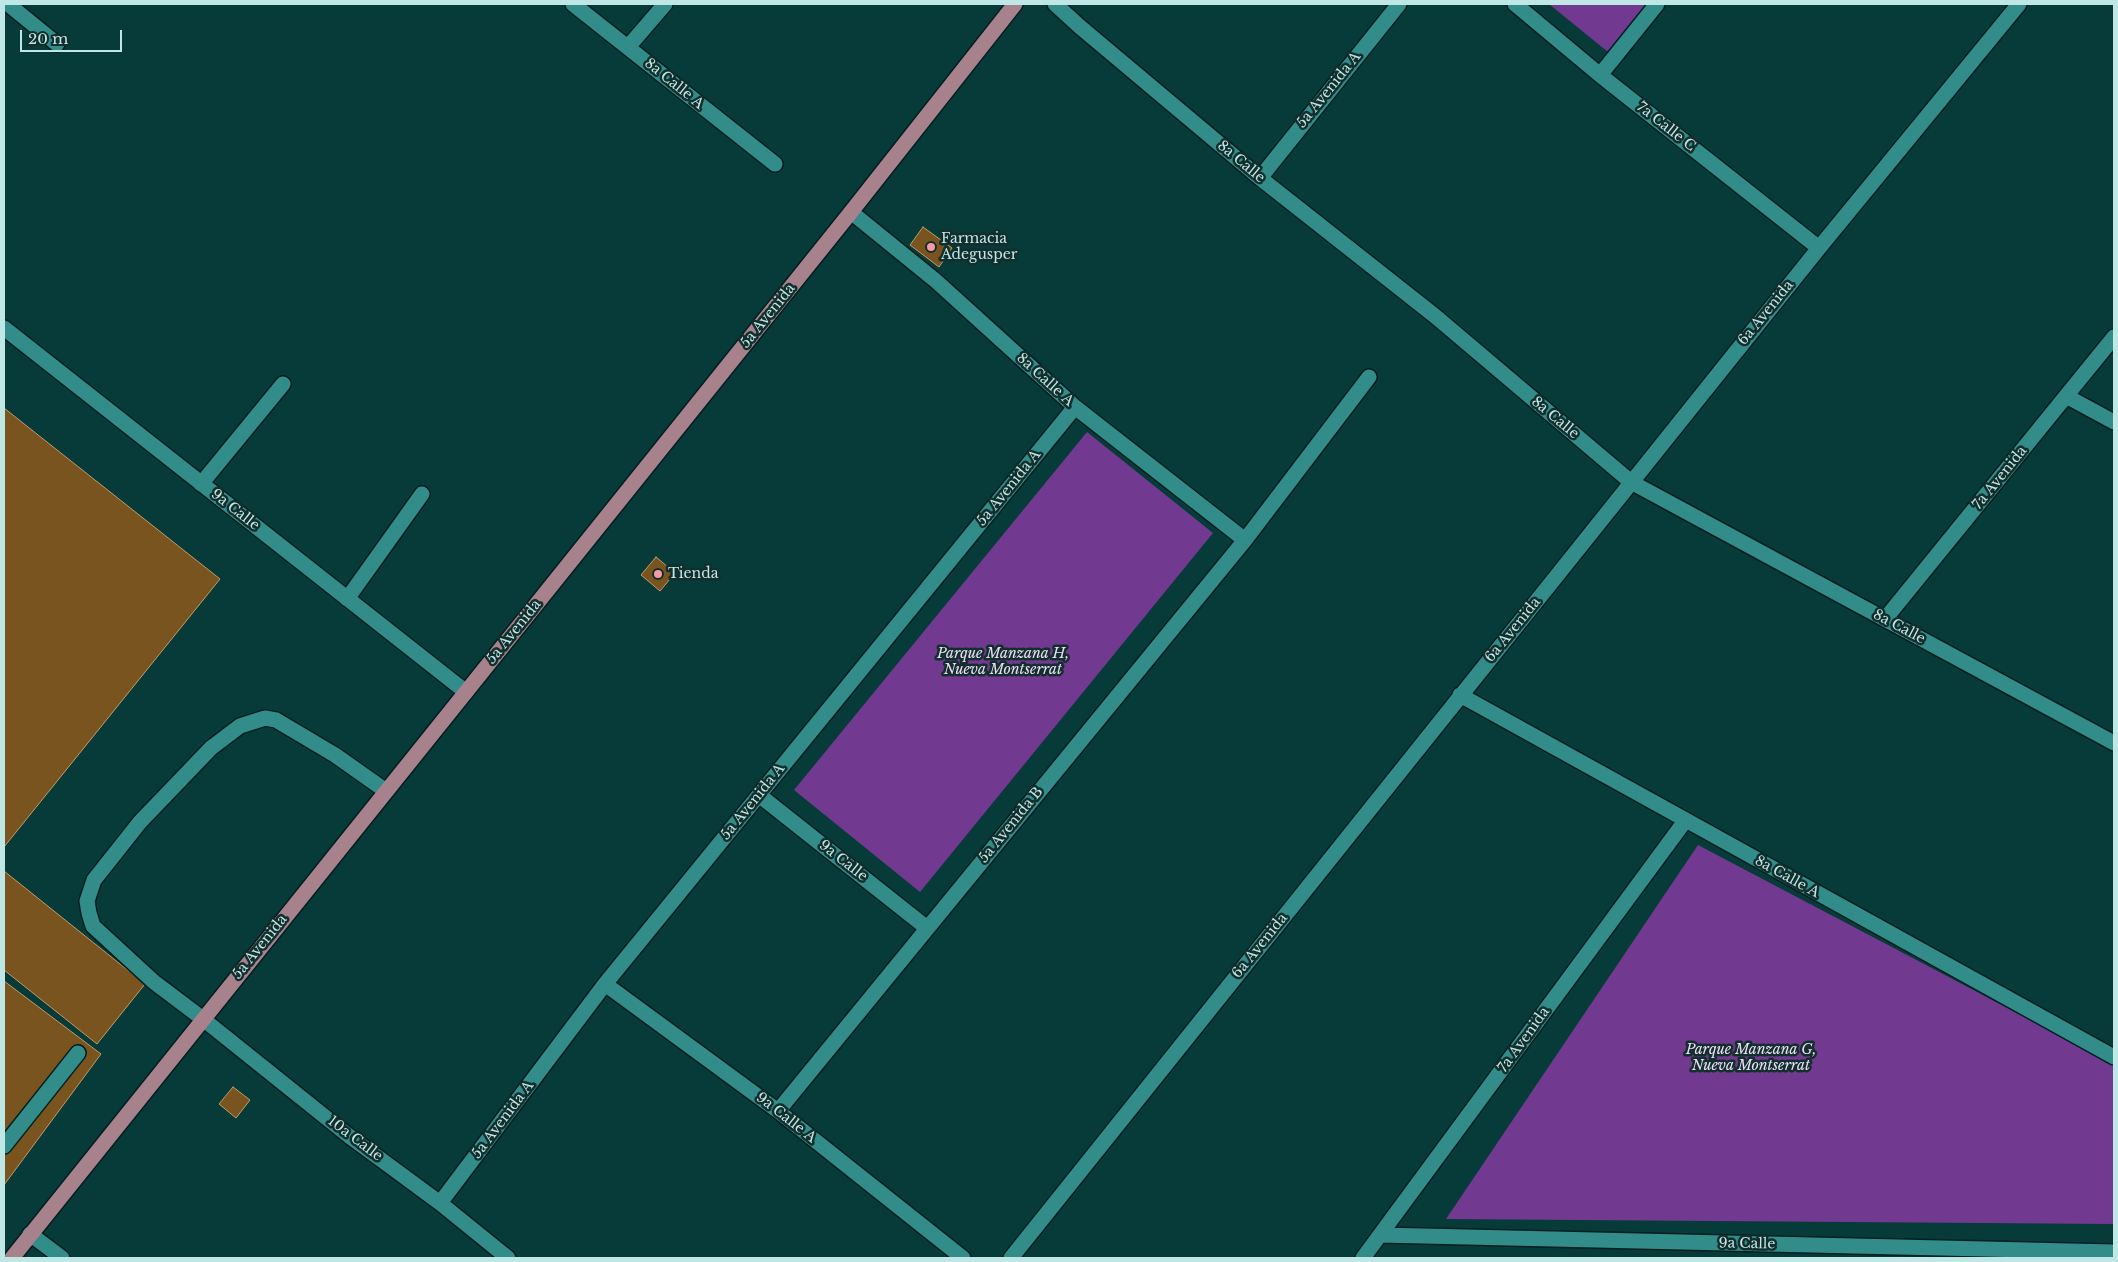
<!DOCTYPE html>
<html>
<head>
<meta charset="utf-8">
<style>
	body { margin:0 }
	#map { position:relative; width:2118px; height:1262px; overflow:hidden; background:#073b39; font-family:"Libre Baskerville",serif }
	canvas { display:block }
	.frame { position:absolute; inset:0; border:5px solid #bfe7e5; pointer-events:none }
	.scale { position:absolute; left:20px; top:30px; width:102px; height:22px; box-sizing:border-box; border:2px solid #bfe7e5; border-top:0; padding-left:6px; font-size:15px; line-height:18px; white-space:nowrap; color:#bfe7e5; -webkit-text-stroke:4px #122e2d; paint-order:stroke }
</style>
</head>
<body>
<div id="map">
<canvas width="2118" height="1262"></canvas>
<div class="frame"></div>
<div class="scale">20 m</div>
</div>
<script>
const ctx = document.querySelector('canvas').getContext('2d');
ctx.lineJoin = 'round';
function paint(path, color) {
  ctx.fillStyle = color;
  ctx.fill(path, 'evenodd');
}
function poly(rows) {
  const path = new Path2D();
  for (const r of rows) {
    path.moveTo(r[0], r[1]);
    for (let i = 2; i < r.length; i += 2) path.lineTo(r[i], r[i + 1]);
  }
  return path;
}
function stroke(path, color, width, dash) {
  ctx.strokeStyle = color;
  ctx.lineWidth = width;
  ctx.lineCap = dash ? 'butt' : 'round';
  ctx.setLineDash(dash || []);
  ctx.stroke(path);
}
function drawText(font, color, halo, rows, align = 'center') {
  ctx.font = font + ' "Libre Baskerville",serif';
  ctx.lineWidth = 5;
  ctx.setLineDash([]);
  ctx.textBaseline = 'middle';
  ctx.strokeStyle = halo;
  ctx.fillStyle = color;
  for (const [text, x, y, turn = 0] of rows) {
    ctx.save();
    ctx.translate(x, y);
    ctx.rotate((+turn || 0) * Math.PI / 180);
    ctx.textAlign = isNaN(turn) ? turn : align;
    if (halo) ctx.strokeText(text, 0, 0);
    ctx.fillText(text, 0, 0);
    ctx.restore();
  }
}
paint(poly([
	[1549,4,1647,4,1608,52],
	[1087,432,1213,533,920,892,794,790],
	[1698,845,2114,1064,2114,1224,1446,1219]
]), '#723990');
const building = poly([
	[923,227,952,248,939,267,910,245,923,227],
	[4,408,220,579,4,847,4,408],
	[656,557,675,573,660,591,641,575,656,557],
	[4,871,145,984,97,1044,4,970,4,871],
	[4,981,101,1054,4,1185,4,981],
	[233,1087,250,1100,236,1118,219,1104,233,1087]
]);
paint(building, '#79541e');
stroke(building, '#c49b67', 1);
const minor = poly([
	[8,4,57,44],
	[573,4,775,164],
	[1055,4,1079,26,1260,178,1435,316,1631,482,2114,743],
	[1515,4,1600,75,1819,248],
	[628,47,665,4],
	[1600,75,1657,4],
	[1260,178,1399,4],
	[851,212,936,281,1075,407,1245,540],
	[4,328,466,692],
	[2066,396,2114,422],
	[201,484,283,384],
	[347,599,422,494],
	[1885,619,2114,337],
	[1460,695,2114,1057],
	[386,791,335,755,276,720,265,718,240,726,211,748,140,822,94,880,87,901,89,913,93,926,154,982,203,1019,349,1136,440,1203,508,1258],
	[759,795,927,928],
	[605,984,778,1111,963,1258],
	[778,1111,1245,540,1369,377],
	[4,1146,78,1053],
	[440,1203,605,984,1075,407],
	[30,1234,62,1258],
	[1380,1235,2114,1252],
	[1011,1258,1819,248,2019,4],
	[1363,1258,1685,821]
]);
const major = poly([
	[12,1258,851,212,1015,4]
]);
stroke(minor, '#031f1f', 18);
stroke(major, '#031f1f', 18);
stroke(minor, '#318c8a', 15);
stroke(major, '#a7818b', 15);
for (const [x, y, r, color] of [
	[931,247,5,"#f49aa4"],
	[658,574,5,"#f49aa4"]
]) {
  const dot = new Path2D();
  dot.arc(x, y, r, 0, 2 * Math.PI);
  ctx.fillStyle = color;
  ctx.fill(dot);
  stroke(dot, '#122e2d', 2);
}
drawText('14px', '#bfe7e5', '#122e2d', [
	["8a Calle A",674,84,39],
	["5a Avenida A",1329,90,-51],
	["7a Calle C",1666,127,38],
	["8a Calle",1241,162,40],
	["6a Avenida",1766,313,-51],
	["5a Avenida",768,316,-51],
	["8a Calle A",1045,380,42],
	["8a Calle",1555,418,40],
	["7a Avenida",2000,478,-51],
	["5a Avenida A",1009,488,-51],
	["9a Calle",235,510,38],
	["8a Calle",1899,627,28],
	["6a Avenida",1513,630,-51],
	["5a Avenida",514,632,-51],
	["5a Avenida A",753,802,-51],
	["5a Avenida B",1011,825,-51],
	["9a Calle",843,861,38],
	["8a Calle A",1787,877,29],
	["6a Avenida",1260,946,-51],
	["5a Avenida",260,947,-51],
	["7a Avenida",1524,1040,-54],
	["9a Calle A",786,1118,38],
	["5a Avenida A",503,1120,-53],
	["10a Calle",355,1139,37],
	["9a Calle",1747,1244,1]
]);
drawText('14px', '#bfe7e5', '#122e2d', [
	["Farmacia",941,239],
	["Adegusper",941,255],
	["Tienda",668,574]
], 'left');
drawText('italic 14px', '#eddef6', '#122e2d', [
	["Parque Manzana H,",1003,654],
	["Nueva Montserrat",1003,670],
	["Parque Manzana G,",1751,1050],
	["Nueva Montserrat",1751,1066]
]);
</script>
</body>
</html>
